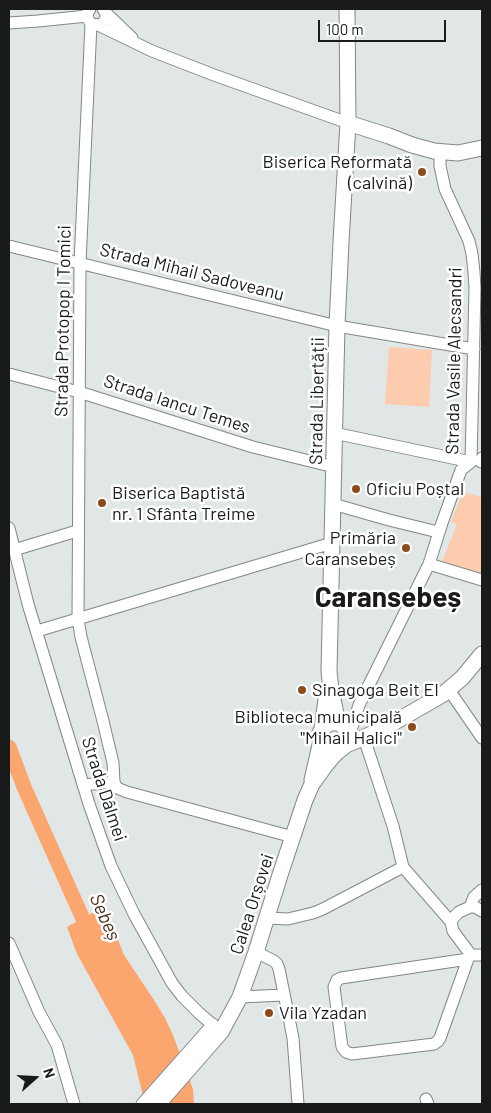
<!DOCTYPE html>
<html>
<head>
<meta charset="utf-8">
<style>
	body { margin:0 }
	#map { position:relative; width:491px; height:1113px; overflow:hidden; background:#e1e7e6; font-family:Barlow,sans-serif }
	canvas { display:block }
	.frame { position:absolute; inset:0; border:10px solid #191b1b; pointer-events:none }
	.north { position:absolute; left:10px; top:1053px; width:50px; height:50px; -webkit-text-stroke:4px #fff; paint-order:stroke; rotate:71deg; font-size:14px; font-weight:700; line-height:20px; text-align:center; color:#191b1b }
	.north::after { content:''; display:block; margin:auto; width:18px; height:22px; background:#191b1b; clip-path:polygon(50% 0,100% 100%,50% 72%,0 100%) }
	.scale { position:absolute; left:318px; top:20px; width:128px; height:22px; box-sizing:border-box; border:2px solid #191b1b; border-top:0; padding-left:6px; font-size:15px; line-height:18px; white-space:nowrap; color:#191b1b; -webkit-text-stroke:4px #fff; paint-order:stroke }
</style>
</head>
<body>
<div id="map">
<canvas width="491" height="1113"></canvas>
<div class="frame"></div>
<div class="north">N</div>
<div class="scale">100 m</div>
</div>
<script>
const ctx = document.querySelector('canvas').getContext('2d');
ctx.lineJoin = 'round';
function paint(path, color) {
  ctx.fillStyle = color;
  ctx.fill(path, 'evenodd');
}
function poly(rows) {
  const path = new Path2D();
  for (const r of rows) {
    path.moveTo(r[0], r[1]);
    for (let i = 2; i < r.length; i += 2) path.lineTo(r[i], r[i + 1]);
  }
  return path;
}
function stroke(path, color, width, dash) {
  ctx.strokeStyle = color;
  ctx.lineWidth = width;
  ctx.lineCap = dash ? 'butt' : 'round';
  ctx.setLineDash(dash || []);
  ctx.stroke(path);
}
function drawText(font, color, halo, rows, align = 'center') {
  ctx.font = font + ' Barlow,sans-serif';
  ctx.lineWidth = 5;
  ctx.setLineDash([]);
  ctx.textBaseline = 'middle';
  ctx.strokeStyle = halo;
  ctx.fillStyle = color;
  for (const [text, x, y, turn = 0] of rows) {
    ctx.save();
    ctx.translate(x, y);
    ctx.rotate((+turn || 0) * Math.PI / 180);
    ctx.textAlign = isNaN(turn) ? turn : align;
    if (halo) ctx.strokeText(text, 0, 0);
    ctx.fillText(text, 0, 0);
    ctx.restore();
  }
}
paint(poly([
	[389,347,432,350,429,407,385,404],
	[463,492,482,497,482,575,442,562,457,524,451,522]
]), '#fdcbad');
paint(poly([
	[101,908,111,922,124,955,154,1000,165,1018,173,1035,193,1089,194,1104,145,1104,133,1055,77,954,67,927]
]), '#fba66f');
stroke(poly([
	[9,747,24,787,91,937]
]), '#fba66f', 15);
const minor = poly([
	[90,9,87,13,88,19,91,24,98,25,103,23,106,18,106,13,103,9],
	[106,13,132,38],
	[9,23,38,21,87,16],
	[91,24,80,263,78,619,81,637,103,721,113,763,114,782],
	[98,25,152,51,214,75,348,123],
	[9,246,337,326,474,349],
	[9,374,79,392,253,447,334,467],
	[334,433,471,462],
	[481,462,482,458],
	[333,504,389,520,438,532],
	[9,528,28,604,89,804,111,866,134,914,172,983,182,996,199,1013,221,1032],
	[14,550,77,531],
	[429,564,482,580],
	[37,631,332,543],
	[449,690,482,738],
	[351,730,359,705,429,564,442,523,461,470,471,462,475,288,474,272,472,254,469,241,445,189,440,166,440,152],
	[364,738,393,826,403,867,451,922],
	[114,782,117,788,127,792,293,837],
	[83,785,114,782],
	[470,907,474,897,482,890],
	[482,911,475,907,470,907,459,912,454,917,451,922,453,931,471,955,482,955],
	[266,918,288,919,313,913,323,909,403,867],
	[9,943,39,1012,57,1045,74,1104],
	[256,952,274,961,277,964,279,969,293,1038,298,1104],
	[468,959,341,978,337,980,334,987,342,1047,346,1052,352,1054,434,1044,438,1041,440,1038,468,959,471,955],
	[240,997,284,995],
	[426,1099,428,1104],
	[142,1104,213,1024]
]);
const major = poly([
	[348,123,389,136,412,145,434,151,458,153,482,148],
	[327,692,322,729,320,733,321,741,323,745,330,750,339,750],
	[338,723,331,690,329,671,337,326,341,242,348,123,347,9],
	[346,745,381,730,442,695,462,678,482,654],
	[312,780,321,741],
	[158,1104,221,1032,240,997,256,952,280,875,305,800,312,784,325,766,334,755,346,745,348,741,347,732,342,725,338,723,329,723,322,729]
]);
stroke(minor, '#828786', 13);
stroke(major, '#828786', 17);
stroke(minor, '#fff', 11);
stroke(major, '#fff', 15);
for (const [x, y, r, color] of [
	[422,172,5,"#8d4b1a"],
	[356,489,5,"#8d4b1a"],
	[102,503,5,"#8d4b1a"],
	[406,548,5,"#8d4b1a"],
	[302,690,5,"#8d4b1a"],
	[412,727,5,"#8d4b1a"],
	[269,1013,5,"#8d4b1a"]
]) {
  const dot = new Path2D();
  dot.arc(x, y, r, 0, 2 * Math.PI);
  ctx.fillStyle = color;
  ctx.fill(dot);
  stroke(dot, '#fff', 2);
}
drawText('18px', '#191b1b', '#fff', [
	["Biserica Reformată",412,162,"right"],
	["(calvină)",412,183,"right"],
	["Oficiu Poștal",366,489],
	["Biserica Baptistă",112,493],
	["nr. 1 Sfânta Treime",112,514],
	["Primăria",396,538,"right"],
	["Caransebeș",396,559,"right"],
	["Sinagoga Beit El",312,690],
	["Biblioteca municipală",402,717,"right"],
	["\"Mihail Halici\"",402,738,"right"],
	["Vila Yzadan",279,1013]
], 'left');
drawText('18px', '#191b1b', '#fff', [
	["Strada Mihail Sadoveanu",192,272,14],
	["Strada Protopop I Tomici",63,321,-89],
	["Strada Vasile Alecsandri",454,361,-89],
	["Strada Libertății",317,401,-89],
	["Strada Iancu Temes",177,404,18],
	["Strada Dâlmei",104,789,72],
	["Calea Orșovei",252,904,-72]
]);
drawText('italic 19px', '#4f2d16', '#fff', [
	["Sebeș",105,917,66]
]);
drawText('bold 28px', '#191b1b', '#fff', [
	["Caransebeș",388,598]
]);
</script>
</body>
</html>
